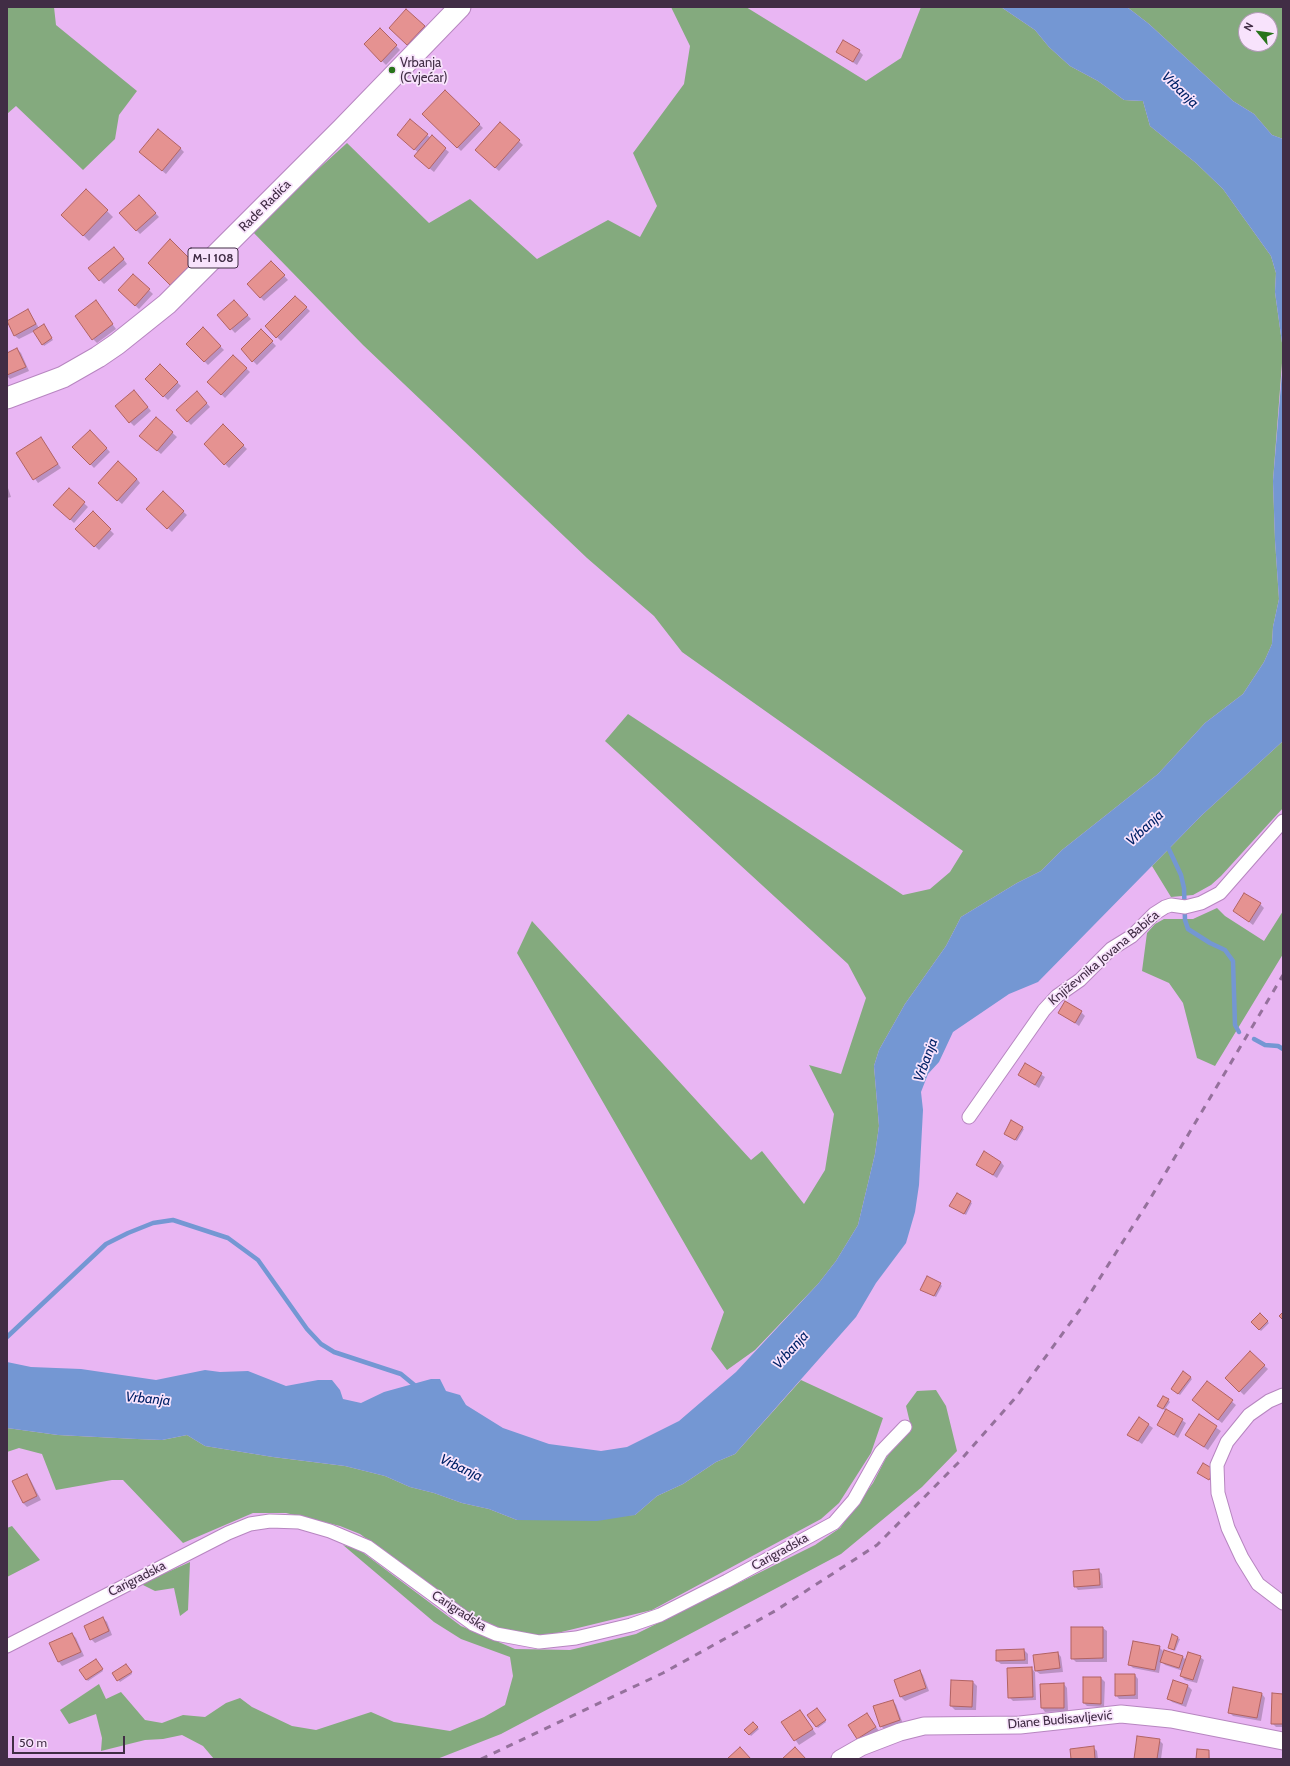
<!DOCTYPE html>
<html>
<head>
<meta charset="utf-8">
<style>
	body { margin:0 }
	#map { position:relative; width:1290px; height:1766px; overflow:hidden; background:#e9b6f3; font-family:Cabin,sans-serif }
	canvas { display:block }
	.frame { position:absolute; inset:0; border:8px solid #412d45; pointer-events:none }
	.north { position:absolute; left:1238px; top:12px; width:40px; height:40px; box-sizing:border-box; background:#f8e3fc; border:1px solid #af9ab3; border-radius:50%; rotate:299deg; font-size:11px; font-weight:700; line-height:16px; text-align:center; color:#412d45 }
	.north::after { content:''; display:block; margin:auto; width:14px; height:18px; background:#28741b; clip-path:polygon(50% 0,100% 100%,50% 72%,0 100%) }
	.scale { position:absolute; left:12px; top:1736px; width:113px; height:18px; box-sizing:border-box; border:2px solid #412d45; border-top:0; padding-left:5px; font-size:12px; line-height:14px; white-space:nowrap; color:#412d45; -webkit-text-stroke:3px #f8e3fc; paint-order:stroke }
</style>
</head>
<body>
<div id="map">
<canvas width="1290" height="1766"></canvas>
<div class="frame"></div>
<div class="north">N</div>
<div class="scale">50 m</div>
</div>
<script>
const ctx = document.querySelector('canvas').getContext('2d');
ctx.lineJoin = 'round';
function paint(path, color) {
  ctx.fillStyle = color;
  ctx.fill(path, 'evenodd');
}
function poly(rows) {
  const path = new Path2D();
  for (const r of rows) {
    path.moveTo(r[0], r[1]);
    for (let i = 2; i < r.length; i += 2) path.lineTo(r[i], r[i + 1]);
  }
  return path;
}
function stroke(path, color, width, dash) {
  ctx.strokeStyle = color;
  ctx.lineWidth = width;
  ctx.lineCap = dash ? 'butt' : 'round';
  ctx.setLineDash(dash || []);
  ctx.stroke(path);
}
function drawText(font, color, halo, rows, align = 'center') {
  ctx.font = font + ' Cabin,sans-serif';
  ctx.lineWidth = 3.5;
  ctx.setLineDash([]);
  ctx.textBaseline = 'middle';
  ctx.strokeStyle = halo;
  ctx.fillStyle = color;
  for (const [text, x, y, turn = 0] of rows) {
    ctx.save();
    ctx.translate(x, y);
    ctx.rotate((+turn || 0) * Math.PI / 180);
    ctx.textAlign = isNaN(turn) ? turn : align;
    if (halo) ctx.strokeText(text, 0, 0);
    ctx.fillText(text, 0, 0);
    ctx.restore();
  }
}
paint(poly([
	[7,7,54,7,56,25,137,91,119,115,115,139,83,170,16,106,7,114],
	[671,7,746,7,866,81,901,58,921,7,1001,7,1035,30,1049,47,1070,66,1098,81,1124,100,1143,101,1150,126,1196,163,1223,189,1271,256,1276,273,1275,292,1283,350,1273,481,1275,540,1279,599,1273,627,1272,644,1264,662,1243,694,1205,723,1158,774,1062,850,1041,871,1017,883,961,917,946,946,905,1004,879,1050,874,1066,879,1126,875,1154,858,1225,836,1261,818,1284,755,1350,727,1370,711,1349,724,1312,517,953,532,921,751,1160,762,1151,804,1204,825,1170,834,1114,809,1065,841,1074,866,998,848,964,605,741,628,714,903,895,930,889,950,872,963,851,682,652,654,616,587,558,363,345,251,230,347,143,429,223,470,199,537,259,608,220,640,237,657,206,633,153,684,84,690,46],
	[1127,7,1283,7,1283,139,1272,135,1254,114,1233,101,1149,24],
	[1246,20,1270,20,1270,44,1246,44],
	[1283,741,1283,808,1221,876,1211,885,1193,895,1171,897,1152,866,1202,815],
	[1217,908,1225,916,1264,941,1283,911,1283,954,1215,1066,1197,1058,1183,1003,1169,983,1142,971,1147,933,1155,924,1164,919,1193,919],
	[801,1380,883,1418,871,1453,839,1503,821,1519,652,1610,549,1635,536,1635,494,1627,477,1619,360,1534,340,1526,286,1513,253,1513,183,1543,123,1480,112,1480,56,1490,42,1454,19,1448,7,1452,7,1428,58,1435,137,1439,162,1440,187,1435,205,1446,273,1457,345,1466,385,1476,410,1487,434,1493,462,1503,489,1509,517,1520,635,1515,657,1496,683,1484,716,1462,735,1454],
	[936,1390,946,1406,957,1451,922,1487,841,1554,501,1734,437,1759,214,1759,203,1746,182,1735,163,1739,145,1740,101,1751,102,1738,96,1714,69,1724,60,1710,99,1684,106,1699,121,1692,145,1720,162,1723,183,1715,205,1717,226,1703,240,1698,252,1707,292,1726,316,1730,371,1712,394,1722,450,1731,484,1717,505,1705,513,1676,510,1657,461,1639,434,1622,343,1545,358,1549,461,1626,515,1649,570,1650,636,1634,815,1545,840,1528,873,1483,886,1458,911,1427,906,1406,917,1391],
	[12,1526,40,1560,7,1577,7,1528],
	[190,1562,188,1610,180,1616,174,1588,155,1591,141,1584]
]), '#84aa7e');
paint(poly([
	[1001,7,1127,7,1149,24,1233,101,1254,114,1272,135,1283,139,1283,350,1275,292,1276,273,1271,256,1223,189,1196,163,1150,126,1143,101,1124,100,1098,81,1070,66,1049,47,1035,30],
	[1283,360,1283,741,1202,815,1038,982,1009,994,953,1032,939,1062,928,1074,921,1092,923,1110,919,1185,915,1212,906,1243,876,1283,856,1317,735,1454,716,1462,683,1484,657,1496,635,1515,597,1521,517,1520,489,1509,462,1503,434,1493,410,1487,385,1476,345,1466,273,1457,205,1446,187,1435,162,1440,137,1439,58,1435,7,1428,7,1362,31,1367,81,1369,156,1380,205,1370,220,1372,248,1371,286,1386,318,1380,332,1380,340,1390,343,1399,361,1403,384,1392,431,1379,440,1379,446,1391,460,1395,466,1405,503,1428,549,1444,601,1451,627,1447,679,1421,736,1372,818,1284,836,1261,858,1225,875,1154,879,1126,874,1066,879,1050,905,1004,946,946,961,917,1017,883,1041,871,1062,850,1158,774,1205,723,1243,694,1264,662,1272,644,1273,627,1279,599,1275,540,1273,481]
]), '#7497d3');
paint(poly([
	[406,10,428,30,412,48,390,28],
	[380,29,400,50,386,65,365,44],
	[859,51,863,55,857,65,837,52],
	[445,91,483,128,461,151,424,114],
	[500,124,523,145,499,171,480,154],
	[427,135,449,152,434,172,419,160,419,153,402,139],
	[180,148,184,152,166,174,144,156],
	[86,190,113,217,89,241,62,214],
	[139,196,159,217,140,234,121,214],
	[170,241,196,266,175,288,149,263],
	[118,252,127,264,104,284,100,280],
	[271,262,288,280,264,301,248,284],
	[133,275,153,294,139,309,119,290],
	[295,297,310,311,281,341,266,326],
	[238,305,251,319,235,333,218,315],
	[99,306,116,329,97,343,93,339],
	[28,310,39,328,45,327,53,340,44,346,35,331,19,339,15,336,7,322],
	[203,329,224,350,208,365,187,344],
	[261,330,276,346,257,365,242,350],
	[17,349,21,353,29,371,10,379,7,376,7,354],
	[233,356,250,372,225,398,209,382],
	[160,365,181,386,168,400,146,379],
	[197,392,210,407,191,425,177,410],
	[138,395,151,411,134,426,130,422],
	[156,418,177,437,161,454,145,440],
	[223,426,247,449,229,468,205,444],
	[90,431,110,452,94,468,74,447],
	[41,438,61,468,38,483,17,453],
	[137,479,140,483,122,504,103,487],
	[7,485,11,497,7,498],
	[69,489,88,507,74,523,55,505],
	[163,493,187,515,172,532,148,509],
	[93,513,114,534,99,550,77,529],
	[1260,904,1264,908,1253,925,1235,911],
	[1059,1012,1081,1012,1085,1016,1079,1026],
	[1025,1064,1045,1077,1039,1088,1019,1075],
	[1022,1128,1024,1129,1017,1141,1005,1134],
	[1001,1162,1004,1166,997,1178,977,1165],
	[957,1194,972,1203,966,1215,952,1207],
	[940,1284,942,1286,936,1297,923,1291],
	[1260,1315,1269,1323,1261,1331,1252,1322],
	[1250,1353,1268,1369,1244,1395,1226,1378],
	[1190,1377,1192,1379,1180,1395,1174,1391],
	[1208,1382,1236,1405,1222,1423,1197,1404],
	[1168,1400,1170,1402,1165,1409,1186,1423,1178,1438,1158,1425,1166,1411,1160,1407],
	[1199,1416,1221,1431,1208,1450,1186,1435],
	[1139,1418,1153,1428,1142,1444,1129,1435],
	[27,1475,30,1479,41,1500,27,1507,23,1503,13,1482],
	[1098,1570,1102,1574,1103,1588,1078,1590,1075,1586],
	[103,1618,107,1622,112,1635,95,1643,91,1639],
	[1103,1628,1107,1631,1107,1662,1076,1662,1072,1658],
	[72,1634,76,1638,84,1656,62,1666,59,1662,51,1644],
	[1173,1636,1180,1639,1175,1651,1169,1647],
	[1159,1647,1164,1652,1183,1657,1186,1660,1200,1657,1204,1660,1197,1683,1185,1680,1181,1676,1183,1671,1165,1665,1161,1661,1159,1673,1133,1668,1129,1664],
	[1024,1650,1028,1654,1028,1664,1001,1664,997,1661],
	[1058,1653,1061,1657,1063,1672,1040,1674,1036,1671],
	[98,1662,103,1671,88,1681,86,1679],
	[128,1667,132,1674,120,1682,114,1673],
	[1031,1668,1035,1672,1036,1700,1013,1701,1009,1697],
	[920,1671,923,1675,929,1691,905,1701,901,1697,895,1680],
	[1135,1675,1138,1679,1138,1699,1119,1699,1116,1695],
	[1101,1678,1105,1682,1104,1707,1087,1706,1084,1703],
	[952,1681,973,1682,977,1686,976,1710,955,1710,951,1706],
	[1064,1684,1067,1688,1068,1711,1045,1712,1042,1708],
	[1188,1686,1192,1690,1186,1707,1172,1702,1168,1698],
	[1262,1694,1265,1698,1261,1721,1233,1716,1229,1712],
	[1283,1695,1283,1727,1276,1727,1272,1723],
	[893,1701,896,1705,903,1724,885,1730,881,1726],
	[800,1711,816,1734,799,1745,783,1722],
	[818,1711,826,1722,818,1728,808,1716],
	[867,1714,879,1731,861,1742,857,1738],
	[753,1723,759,1729,751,1736,746,1730],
	[1159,1740,1163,1744,1161,1759,1135,1759],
	[1093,1747,1097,1751,1098,1759,1072,1759],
	[1209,1751,1210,1759,1197,1759]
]), '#0003');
stroke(poly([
	[1167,845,1181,875,1184,888,1185,920,1188,929,1210,943,1225,950,1233,961,1235,1025,1239,1032],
	[1254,1039,1265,1045,1278,1046,1283,1049],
	[7,1337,106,1244,128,1233,153,1223,173,1220,228,1238,258,1260,307,1329,321,1344,334,1352,401,1374,418,1388]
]), '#7497d3', 4.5);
const building = poly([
	[406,9,425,26,407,45,389,28,406,9],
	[380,28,397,45,381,62,364,44,380,28],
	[843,40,860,50,853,62,836,52,843,40],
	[445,90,480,124,457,148,422,114,445,90],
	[410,119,428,134,414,150,397,135,410,119],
	[500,122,520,140,495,168,475,150,500,122],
	[158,129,181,148,162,171,139,152,158,129],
	[432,135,446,148,429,169,414,156,432,135],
	[86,189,108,210,83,236,61,215,86,189],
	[139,195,156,213,136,231,119,213,139,195],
	[170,239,193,262,170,285,148,263,170,239],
	[114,247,124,259,99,281,88,268,114,247],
	[271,261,285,275,260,298,247,284,271,261],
	[133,274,150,289,135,306,118,290,133,274],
	[295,296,307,307,276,338,265,326,295,296],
	[96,300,113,324,92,340,75,316,96,300],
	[234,300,248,315,230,330,217,315,234,300],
	[28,309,36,324,14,336,7,321,28,309],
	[44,324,52,338,42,345,33,331,44,324],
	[203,327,221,346,204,362,186,344,203,327],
	[261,329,273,341,252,362,241,349,261,329],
	[17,348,26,367,7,375,7,353,17,348],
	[233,355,247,368,221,395,207,382,233,355],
	[160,364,178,382,163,397,145,379,160,364],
	[134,390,148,407,129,423,115,406,134,390],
	[197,391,207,403,187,422,176,410,197,391],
	[156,417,173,432,157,451,139,436,156,417],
	[223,424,244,445,224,465,204,444,223,424],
	[90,430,107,448,90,465,72,447,90,430],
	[41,437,58,464,33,480,16,453,41,437],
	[118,461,137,479,117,501,98,483,118,461],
	[69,488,85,502,70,520,53,505,69,488],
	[163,491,184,511,167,529,146,509,163,491],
	[93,511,111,529,94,547,75,529,93,511],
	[1244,893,1261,903,1249,922,1233,911,1244,893],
	[1065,1001,1082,1011,1075,1023,1058,1013,1065,1001],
	[1025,1063,1042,1073,1035,1085,1018,1075,1025,1063],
	[1011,1120,1023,1127,1015,1140,1004,1134,1011,1120],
	[984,1151,1001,1162,993,1175,976,1165,984,1151],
	[957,1193,971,1201,964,1214,949,1206,957,1193],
	[927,1276,941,1283,934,1296,920,1290,927,1276],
	[1283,1312,1283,1320,1279,1316,1283,1312],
	[1260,1313,1268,1321,1259,1330,1251,1322,1260,1313],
	[1250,1351,1265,1365,1239,1392,1225,1378,1250,1351],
	[1183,1371,1191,1377,1178,1394,1171,1389,1183,1371],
	[1207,1381,1233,1400,1218,1420,1192,1400,1207,1381],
	[1163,1396,1169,1399,1163,1409,1157,1406,1163,1396],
	[1166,1409,1183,1419,1174,1435,1157,1425,1166,1409],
	[1199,1414,1217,1426,1204,1447,1185,1435,1199,1414],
	[1139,1417,1149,1424,1138,1441,1127,1435,1139,1417],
	[1203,1463,1215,1470,1209,1480,1197,1473,1203,1463],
	[27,1474,37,1496,23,1503,12,1481,27,1474],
	[1099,1569,1100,1585,1074,1587,1073,1571,1099,1569],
	[103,1617,109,1631,90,1640,84,1626,103,1617],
	[1071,1627,1103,1627,1103,1658,1071,1659,1071,1627],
	[72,1633,81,1652,58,1662,49,1643,72,1633],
	[1172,1634,1178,1637,1174,1650,1168,1648,1172,1634],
	[1133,1641,1160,1646,1155,1670,1128,1665,1133,1641],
	[1024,1649,1025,1660,996,1661,996,1650,1024,1649],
	[1164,1650,1183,1656,1179,1668,1160,1662,1164,1650],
	[1058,1652,1060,1668,1035,1671,1033,1655,1058,1652],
	[1188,1652,1201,1656,1193,1680,1180,1676,1188,1652],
	[96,1659,103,1669,86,1680,79,1670,96,1659],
	[126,1664,132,1672,117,1681,112,1673,126,1664],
	[1032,1667,1033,1697,1008,1698,1007,1668,1032,1667],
	[920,1670,926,1688,900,1697,894,1680,920,1670],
	[1115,1674,1135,1674,1135,1695,1115,1696,1115,1674],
	[1083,1677,1101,1677,1101,1704,1083,1703,1083,1677],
	[951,1680,973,1681,972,1707,950,1706,951,1680],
	[1173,1680,1188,1685,1182,1704,1167,1699,1173,1680],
	[1064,1683,1064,1708,1041,1708,1040,1684,1064,1683],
	[1233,1687,1262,1693,1257,1718,1228,1713,1233,1687],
	[1272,1693,1283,1694,1283,1724,1271,1724,1272,1693],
	[893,1700,900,1720,880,1727,873,1706,893,1700],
	[817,1708,826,1720,816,1727,807,1715,817,1708],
	[800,1710,813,1729,794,1741,781,1722,800,1710],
	[867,1713,876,1727,857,1739,848,1725,867,1713],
	[753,1722,758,1727,749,1735,744,1730,753,1722],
	[1137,1736,1160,1739,1157,1759,1134,1759,1137,1736],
	[1094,1746,1095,1759,1071,1759,1070,1749,1094,1746],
	[740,1747,751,1759,727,1759,740,1747],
	[795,1747,806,1759,782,1759,795,1747],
	[1197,1749,1209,1750,1209,1759,1196,1759,1197,1749]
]);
paint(building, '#e59291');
stroke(building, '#b16363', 1);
const minor = poly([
	[969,1117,1044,1010,1057,996,1080,980,1111,949,1132,936,1154,914,1165,907,1171,905,1185,907,1201,903,1220,893,1283,821],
	[1283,1395,1269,1401,1249,1415,1227,1442,1217,1465,1218,1493,1228,1528,1242,1558,1258,1584,1283,1603],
	[7,1646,228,1533,250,1524,270,1521,299,1522,330,1531,368,1547,473,1624,496,1634,539,1642,576,1638,631,1625,660,1615,727,1581,834,1523,854,1500,881,1452,905,1427]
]);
const tertiary = poly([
	[840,1759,861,1747,900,1732,924,1726,1020,1725,1121,1714,1171,1719,1283,1741]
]);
const primary = poly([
	[7,398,63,377,98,357,117,344,167,304,342,129,460,7]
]);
stroke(minor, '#b786c0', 15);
stroke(tertiary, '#b786c0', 19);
stroke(primary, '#b786c0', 23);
stroke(minor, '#fff', 13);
stroke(tertiary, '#fff', 17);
stroke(primary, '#fff', 21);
stroke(poly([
	[481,1759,663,1673,775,1611,877,1545,958,1463,1017,1396,1079,1311,1150,1199,1283,975]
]), '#95719c', 3, [7, 7]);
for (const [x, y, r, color] of [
	[392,70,4,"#28741b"]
]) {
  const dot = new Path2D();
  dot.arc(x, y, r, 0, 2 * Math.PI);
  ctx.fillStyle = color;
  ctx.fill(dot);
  stroke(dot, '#f8e3fc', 1.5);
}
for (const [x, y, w] of [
	[213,258,50]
]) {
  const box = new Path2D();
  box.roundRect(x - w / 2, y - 10, w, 20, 3);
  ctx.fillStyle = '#f8e3fc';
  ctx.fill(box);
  stroke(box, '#412d45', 1);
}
drawText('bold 12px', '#412d45', null, [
	["M-I 108",213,258]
]);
drawText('13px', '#412d45', '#f8e3fc', [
	["Vrbanja",400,63],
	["(Cvjećar)",400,78]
], 'left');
drawText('13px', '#412d45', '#f8e3fc', [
	["Rade Radića",265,206,-45],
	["Književnika Jovana Babića",1104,958,-40],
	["Carigradska",780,1552,-29],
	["Carigradska",137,1579,-27],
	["Carigradska",459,1611,33],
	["Diane Budisavljević",1060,1720,-5]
]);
drawText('italic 14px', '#002267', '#f8e3fc', [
	["Vrbanja",1180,90,44],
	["Vrbanja",1145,828,-43],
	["Vrbanja",926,1060,-70],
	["Vrbanja",791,1350,-48],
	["Vrbanja",148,1399,5],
	["Vrbanja",461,1468,25]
]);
</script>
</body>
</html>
